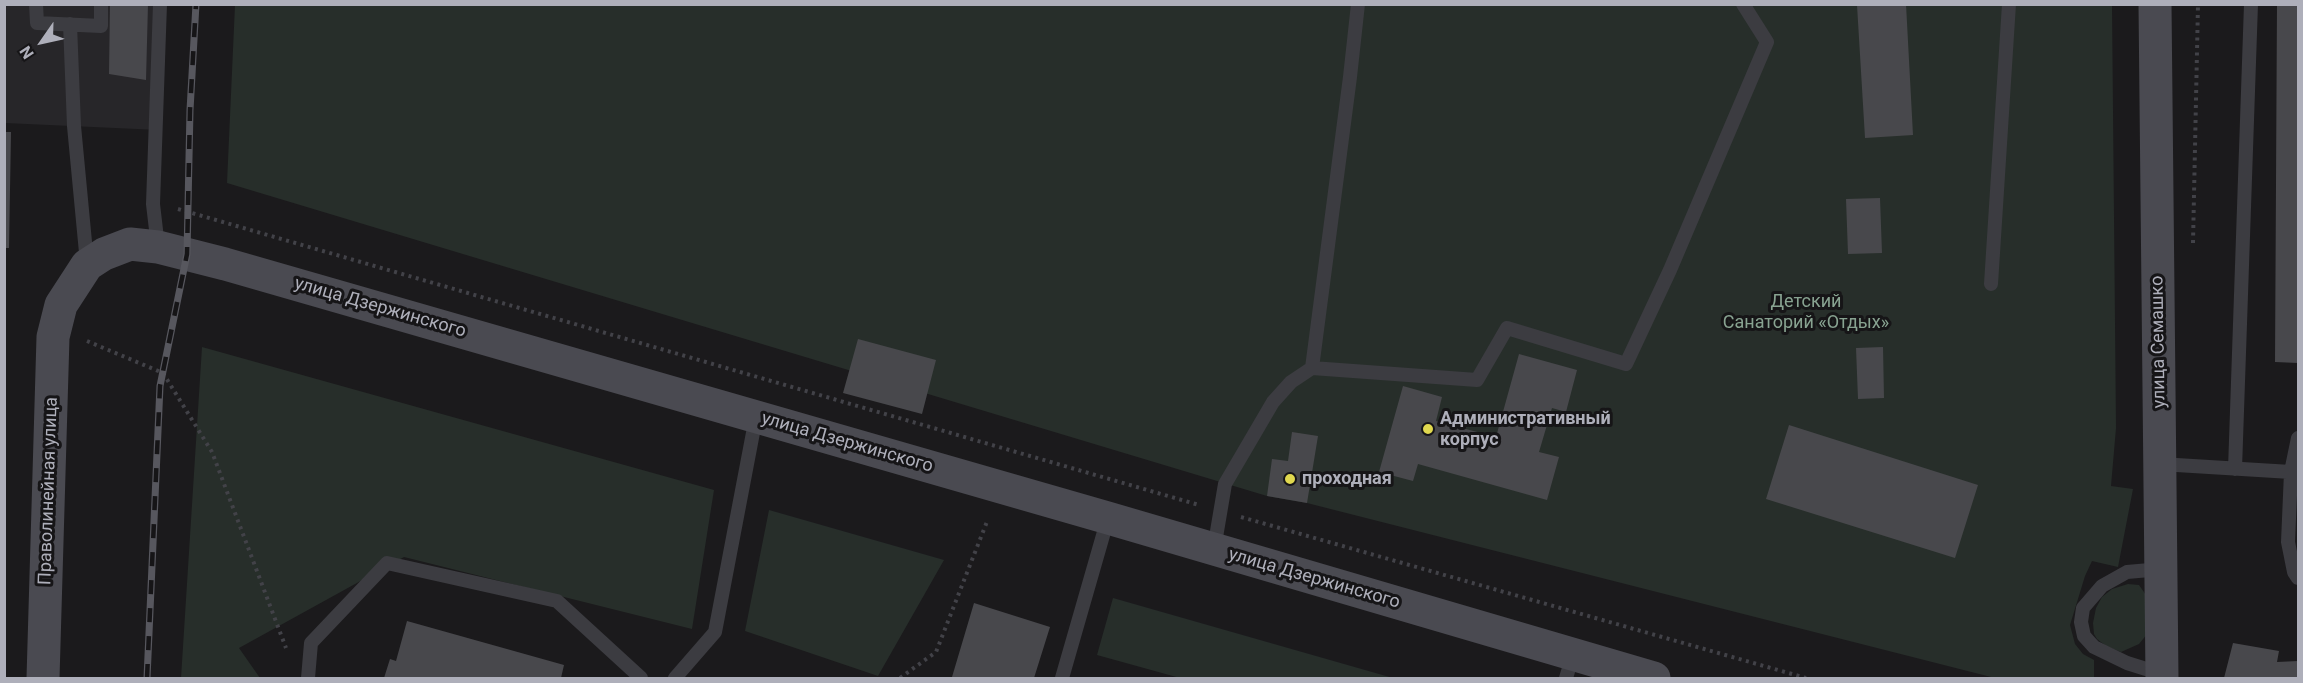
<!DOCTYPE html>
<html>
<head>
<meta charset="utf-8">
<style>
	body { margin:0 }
	#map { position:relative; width:2303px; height:683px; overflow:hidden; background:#1b1a1c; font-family:Roboto,sans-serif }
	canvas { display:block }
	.frame { position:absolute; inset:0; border:6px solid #aeafba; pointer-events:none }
	.north { position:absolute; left:12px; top:12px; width:60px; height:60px; -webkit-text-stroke:4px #161517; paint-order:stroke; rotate:236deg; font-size:16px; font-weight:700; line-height:24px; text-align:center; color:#aeafba }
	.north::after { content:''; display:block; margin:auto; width:21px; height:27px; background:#aeafba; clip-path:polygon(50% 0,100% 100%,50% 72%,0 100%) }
</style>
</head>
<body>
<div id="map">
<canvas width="2303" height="683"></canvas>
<div class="frame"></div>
<div class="north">N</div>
</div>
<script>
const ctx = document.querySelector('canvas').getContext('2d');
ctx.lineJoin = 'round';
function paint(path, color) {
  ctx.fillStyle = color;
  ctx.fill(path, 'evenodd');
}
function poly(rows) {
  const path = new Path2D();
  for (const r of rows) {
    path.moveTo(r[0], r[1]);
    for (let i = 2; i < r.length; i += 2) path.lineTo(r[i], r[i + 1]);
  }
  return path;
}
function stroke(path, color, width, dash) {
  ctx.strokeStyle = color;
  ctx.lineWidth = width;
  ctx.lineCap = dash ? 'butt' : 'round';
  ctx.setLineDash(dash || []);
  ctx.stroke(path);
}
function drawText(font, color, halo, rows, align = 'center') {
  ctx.font = font + ' Roboto,sans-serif';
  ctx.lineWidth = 6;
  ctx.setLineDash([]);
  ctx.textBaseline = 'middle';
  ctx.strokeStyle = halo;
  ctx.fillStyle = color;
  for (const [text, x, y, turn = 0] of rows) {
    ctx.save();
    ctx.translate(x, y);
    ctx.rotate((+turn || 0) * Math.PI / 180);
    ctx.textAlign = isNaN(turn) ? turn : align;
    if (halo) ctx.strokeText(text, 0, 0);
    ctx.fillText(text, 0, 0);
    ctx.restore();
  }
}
paint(poly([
	[5,5,160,5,159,130,5,123]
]), '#272629');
paint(poly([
	[235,5,2112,5,2116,428,2111,486,2133,489,2118,567,2092,561,2085,576,2070,625,2075,644,2083,654,2094,660,2094,678,1995,678,1307,503,1267,496,227,183],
	[202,347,714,490,692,629,404,557,239,648,260,678,181,678],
	[769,510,944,560,878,676,745,631],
	[2128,584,2139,585,2146,595,2148,633,2139,644,2121,652,2106,646,2097,639,2094,634,2093,623,2096,608,2102,597,2112,589],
	[1113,598,1393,678,1180,678,1097,655]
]), '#272e2a');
paint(poly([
	[110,4,148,4,146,80,109,74],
	[1874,4,1906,4,1913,135,1865,138,1857,5],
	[2277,4,2298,4,2298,363,2275,362],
	[4,132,11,132,9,248,4,248],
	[1880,198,1882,253,1848,254,1846,199],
	[858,339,936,360,922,414,843,393],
	[1883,347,1884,398,1858,399,1856,348],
	[1519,354,1577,370,1566,412,1552,408,1539,452,1559,457,1547,500,1418,464,1413,481,1379,472,1403,386,1442,397,1436,421,1496,437],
	[1789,425,1978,485,1955,558,1766,499],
	[1292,432,1318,436,1307,503,1267,496,1272,459,1288,461],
	[974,603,1050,627,1034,678,952,677],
	[407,621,564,665,561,678,384,678,390,659,396,661],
	[2233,643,2279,651,2277,662,2298,661,2298,678,2224,678]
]), '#48484c');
stroke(poly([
	[178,209,1199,505],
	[2193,243,2198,4],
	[87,341,163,373,212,452,286,648],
	[1241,517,1806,678],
	[900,678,936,652,988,519]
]), '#424248', 4, [3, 4.5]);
stroke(poly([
	[36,4,37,23,101,26,101,4],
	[70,24,74,126,87,263],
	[158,247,153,204,160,4],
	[1991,284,2009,4],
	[1312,368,1350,77,1358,4],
	[2160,464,2291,472,2288,542,2294,572,2298,578],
	[2235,469,2251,4],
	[2291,472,2298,438],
	[1214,549,1225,484,1273,402,1291,382,1312,368,1477,380,1507,328,1626,364,1670,270,1767,42,1743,4],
	[2161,569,2127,572,2102,586,2083,608,2081,622,2084,636,2094,647,2127,663,2162,674],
	[308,678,311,643,387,563,557,601,641,678],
	[675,678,715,632,756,417],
	[1062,678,1108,518],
	[1566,678,1573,655]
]), '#3c3c41', 14);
stroke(poly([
	[2155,4,2162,678],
	[43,678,53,337,61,305,87,265,104,254,130,244,158,247,225,264,1108,518,1654,678]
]), '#4a4a51', 33);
const rail = poly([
	[147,678,160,386,187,254,190,110,196,4]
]);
stroke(rail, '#57575e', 7);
stroke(rail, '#161517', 4.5, [14]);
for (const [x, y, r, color] of [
	[1428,429,6,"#e0d84f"],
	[1290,479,6,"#e0d84f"]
]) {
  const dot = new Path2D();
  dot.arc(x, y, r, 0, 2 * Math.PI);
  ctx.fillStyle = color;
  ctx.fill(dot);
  stroke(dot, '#161517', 2);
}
drawText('18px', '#88a391', '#161517', [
	["Детский",1806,302],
	["Санаторий «Отдых»",1806,323]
]);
drawText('18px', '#aeafba', '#161517', [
	["улица Дзержинского",380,308,16],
	["улица Семашко",2159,342,-91],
	["улица Дзержинского",847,443,16],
	["Праволинейная улица",49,491,-88],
	["улица Дзержинского",1314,579,16]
]);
drawText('bold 18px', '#aeafba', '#161517', [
	["Административный",1440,419],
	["корпус",1440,440],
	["проходная",1302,479]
], 'left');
</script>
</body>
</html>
